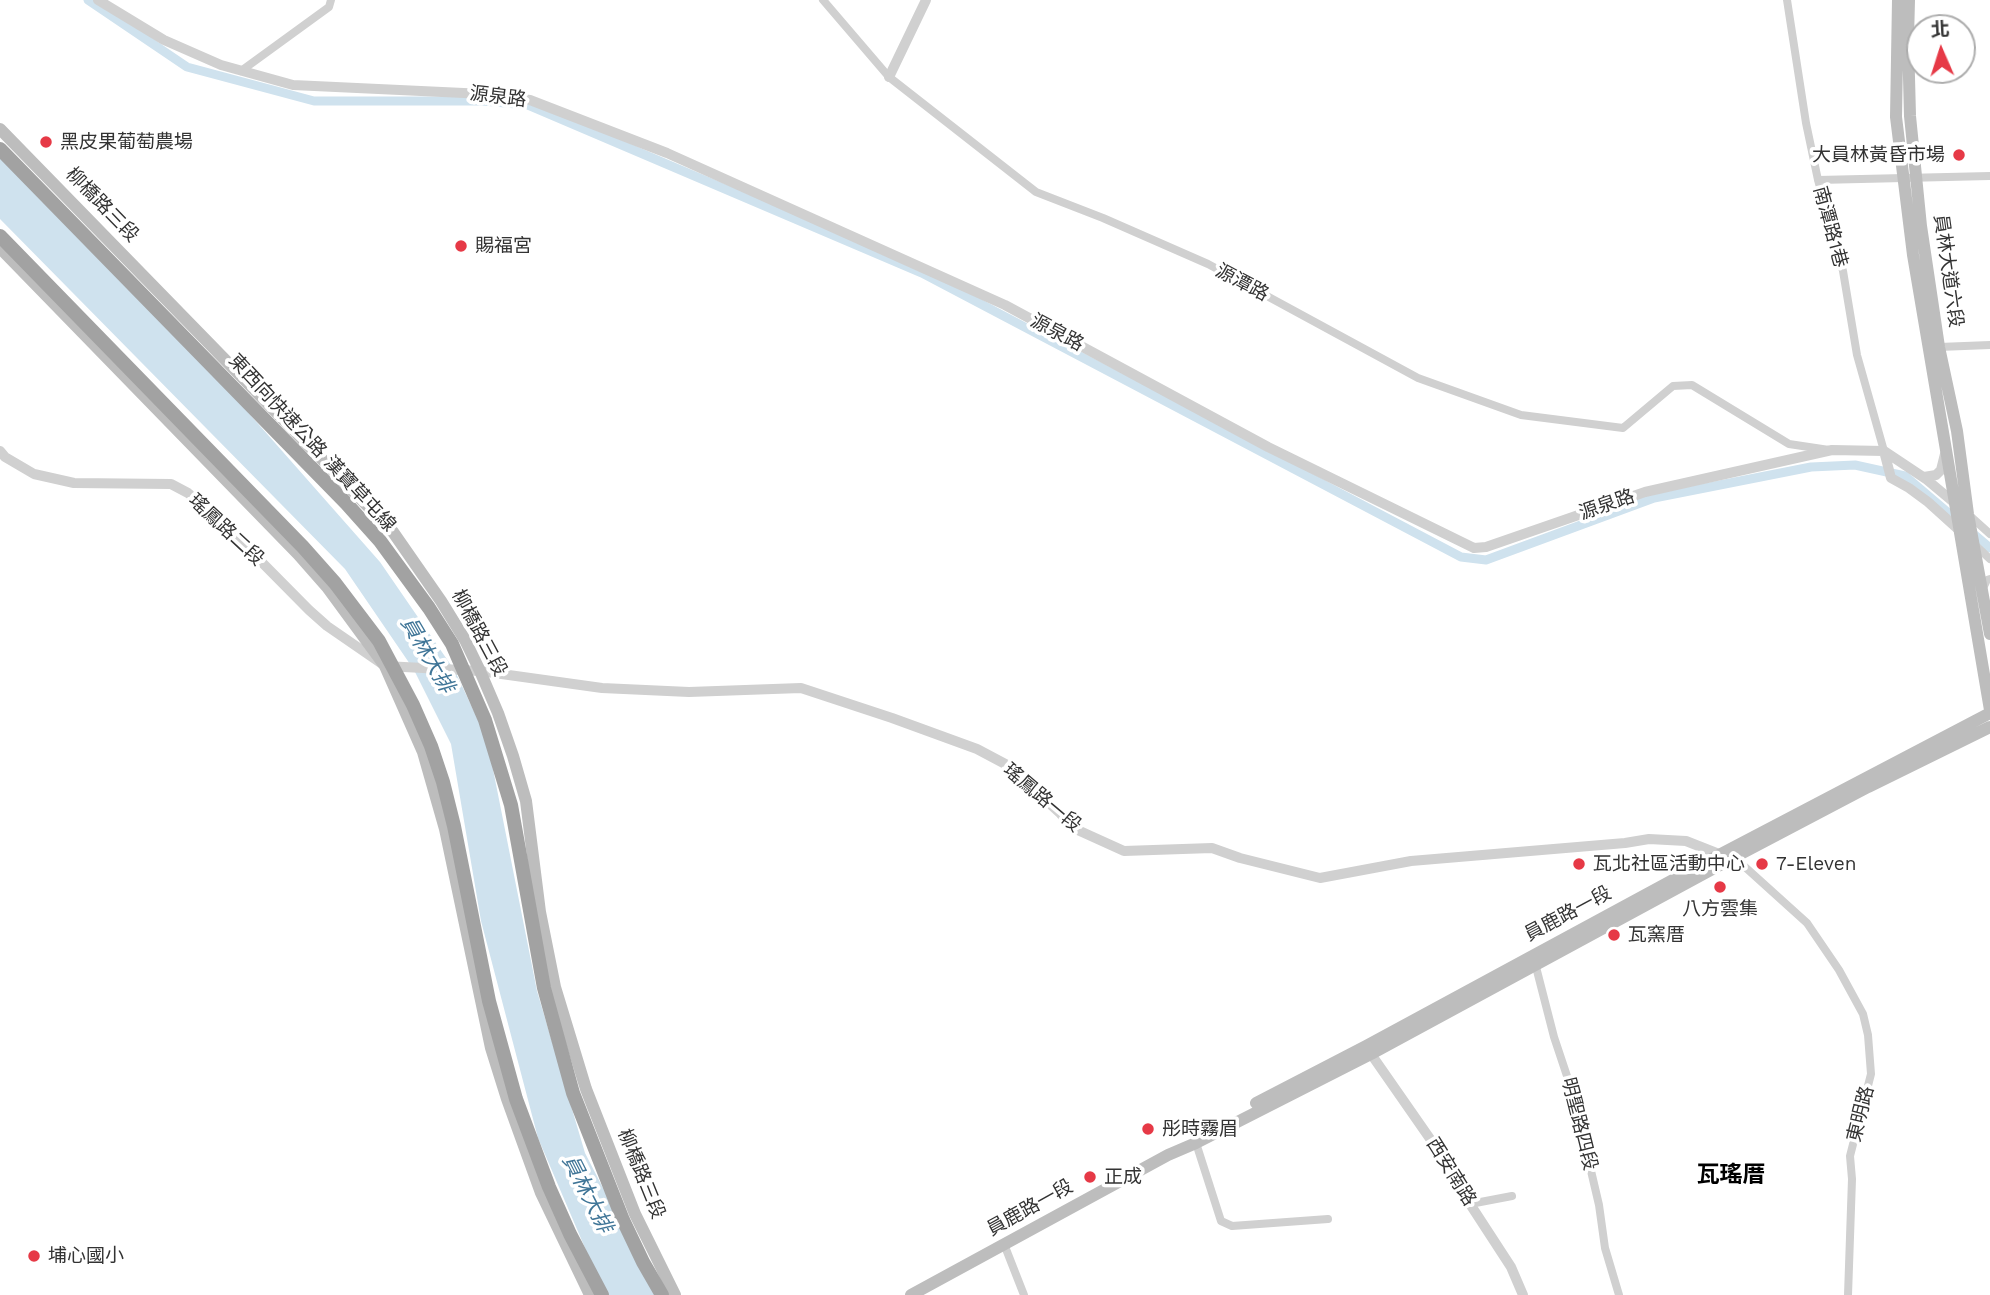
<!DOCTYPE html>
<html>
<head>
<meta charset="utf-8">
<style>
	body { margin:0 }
	#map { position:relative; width:1990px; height:1295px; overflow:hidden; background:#fff; font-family:"Work Sans","Noto Sans TC",sans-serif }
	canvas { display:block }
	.north { position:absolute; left:1906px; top:14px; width:70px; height:70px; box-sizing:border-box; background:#fff; border:2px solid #adadad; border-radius:50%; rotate:357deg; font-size:19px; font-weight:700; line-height:28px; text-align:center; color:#333 }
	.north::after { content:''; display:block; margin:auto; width:24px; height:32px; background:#e63946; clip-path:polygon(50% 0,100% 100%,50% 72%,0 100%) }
</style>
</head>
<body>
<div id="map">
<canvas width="1990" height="1295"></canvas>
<div class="north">北</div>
</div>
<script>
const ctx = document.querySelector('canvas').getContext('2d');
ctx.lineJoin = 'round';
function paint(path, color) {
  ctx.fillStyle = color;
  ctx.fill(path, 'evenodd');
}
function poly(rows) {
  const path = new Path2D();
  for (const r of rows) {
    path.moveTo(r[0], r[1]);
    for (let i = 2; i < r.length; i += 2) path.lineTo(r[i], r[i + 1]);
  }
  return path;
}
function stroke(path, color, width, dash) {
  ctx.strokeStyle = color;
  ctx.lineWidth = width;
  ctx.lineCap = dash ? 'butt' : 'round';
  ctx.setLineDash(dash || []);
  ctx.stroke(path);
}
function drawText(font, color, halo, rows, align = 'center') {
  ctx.font = font + ' "Work Sans","Noto Sans TC",sans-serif';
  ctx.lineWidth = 7;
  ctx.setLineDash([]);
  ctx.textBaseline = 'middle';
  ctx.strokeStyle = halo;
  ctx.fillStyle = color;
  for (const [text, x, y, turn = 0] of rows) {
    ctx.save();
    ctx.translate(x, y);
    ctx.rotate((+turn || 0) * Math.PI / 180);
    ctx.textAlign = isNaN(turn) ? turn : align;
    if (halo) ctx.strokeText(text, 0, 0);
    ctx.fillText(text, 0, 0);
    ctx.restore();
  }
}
paint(poly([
	[0,158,216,376,380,562,455,671,487,739,537,991,585,1153,658,1295,609,1295,597,1276,538,1138,481,921,451,744,414,670,345,569,0,219]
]), '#cfe2ee');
stroke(poly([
	[88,0,187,67,314,101,483,101,528,105,922,273,1461,557,1486,560,1654,498,1811,467,1855,465,1905,476,1959,522],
	[1970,531,1990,548]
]), '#cfe2ee', 9);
stroke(poly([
	[823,0,889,77,1036,192,1103,218,1208,264,1418,378,1521,415,1623,428,1673,386,1692,385,1789,444,1829,450],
	[1787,0,1806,123,1818,180,1843,271,1857,355,1884,451],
	[241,71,329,7,331,0],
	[1818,180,1990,176],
	[1939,347,1990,345],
	[1969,515,1990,534],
	[1974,544,1990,559],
	[1982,590,1987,580,1990,579],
	[1731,859,1745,867,1807,923,1839,970,1863,1014,1868,1035,1871,1074,1850,1156,1852,1179,1848,1295],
	[1535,963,1554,1037,1569,1082,1571,1112,1588,1158,1599,1205,1605,1248,1619,1295],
	[1196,1143,1221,1221,1232,1226,1328,1219],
	[1470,1204,1512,1196],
	[1004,1244,1024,1295]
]), '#d0d0d0', 8);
stroke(poly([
	[98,0,164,40,221,65,293,85,485,94,530,100,667,153,1005,305,1268,447,1474,548,1486,547,1645,492,1832,450,1884,451,1926,479,1957,505],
	[889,77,926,0],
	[0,451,5,457,34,474,74,483,171,484,188,493,218,518,309,610,327,626,385,666,480,671,602,688,689,692,801,688,892,718,977,749,1009,766,1060,813,1071,827,1124,851,1212,848,1240,858,1320,878,1411,861,1625,843,1649,839,1686,841,1724,856],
	[1884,451,1891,478,1909,488,1928,502,1959,530],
	[1924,477,1936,475,1941,470,1945,454],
	[1371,1054,1449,1166,1470,1204,1511,1267,1523,1295]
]), '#d0d0d0', 10);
stroke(poly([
	[1898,0,1896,117,1913,255,1990,710],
	[1909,0,1908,39,1910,116,1921,226,1939,347,1957,431,1968,514,1990,634],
	[0,129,393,532,441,601,465,640,480,671,498,713,513,756,526,801,540,912,555,987,586,1089,635,1214,675,1295],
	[0,248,298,554,327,587,385,666,423,752,445,829,491,1048,507,1099,541,1193,590,1295],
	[1256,1103,1366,1046,1719,855,1990,713],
	[911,1295,1168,1155,1196,1143,1371,1054,1731,859,1868,787,1990,727]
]), '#bdbdbd', 12);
stroke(poly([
	[0,149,346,503,380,541,429,608,452,644,485,720,511,805,544,988,573,1093,623,1220,643,1262,662,1295],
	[0,236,303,547,335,583,379,641,413,705,431,746,443,782,454,826,489,1001,516,1099,549,1187,570,1234,602,1295]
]), '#a2a2a2', 14);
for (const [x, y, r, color] of [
	[46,142,7,"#e63946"],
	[1959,155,7,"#e63946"],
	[461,246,7,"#e63946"],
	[1579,864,7,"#e63946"],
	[1762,864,7,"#e63946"],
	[1720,887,7,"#e63946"],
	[1614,935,7,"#e63946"],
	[1148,1129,7,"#e63946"],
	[1090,1177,7,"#e63946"],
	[34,1256,7,"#e63946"]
]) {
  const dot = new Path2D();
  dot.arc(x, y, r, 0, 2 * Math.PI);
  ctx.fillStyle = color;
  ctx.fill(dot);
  stroke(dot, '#fff', 2.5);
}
drawText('19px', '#333', '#fff', [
	["源泉路",498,97,7],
	["柳橋路三段",102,205,46],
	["南潭路1巷",1830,227,75],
	["員林大道六段",1948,271,82],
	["源潭路",1242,283,28],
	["源泉路",1057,333,28],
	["東西向快速公路 漢寶草屯線",312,443,47],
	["源泉路",1607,505,-19],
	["瑤鳳路二段",226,530,43],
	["柳橋路三段",479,633,62],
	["瑤鳳路一段",1042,798,40],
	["員鹿路一段",1568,914,-28],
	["東明路",1861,1114,-76],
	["明聖路四段",1579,1124,76],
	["西安南路",1451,1172,58],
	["柳橋路三段",641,1174,68],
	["員鹿路一段",1030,1208,-29]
]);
drawText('19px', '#333', '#fff', [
	["黑皮果葡萄農場",60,142],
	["大員林黃昏市場",1945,155,"right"],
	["賜福宮",475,246],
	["瓦北社區活動中心",1593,864],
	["7-Eleven",1776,864],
	["八方雲集",1720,909,"center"],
	["瓦窯厝",1628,935],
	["彤時霧眉",1162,1129],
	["正成",1104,1177],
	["埔心國小",48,1256]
], 'left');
drawText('italic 21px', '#3f7597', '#fff', [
	["員林大排",427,655,60],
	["員林大排",587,1194,63]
]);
drawText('bold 23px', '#000', '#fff', [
	["瓦瑤厝",1731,1175]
]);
</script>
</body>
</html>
